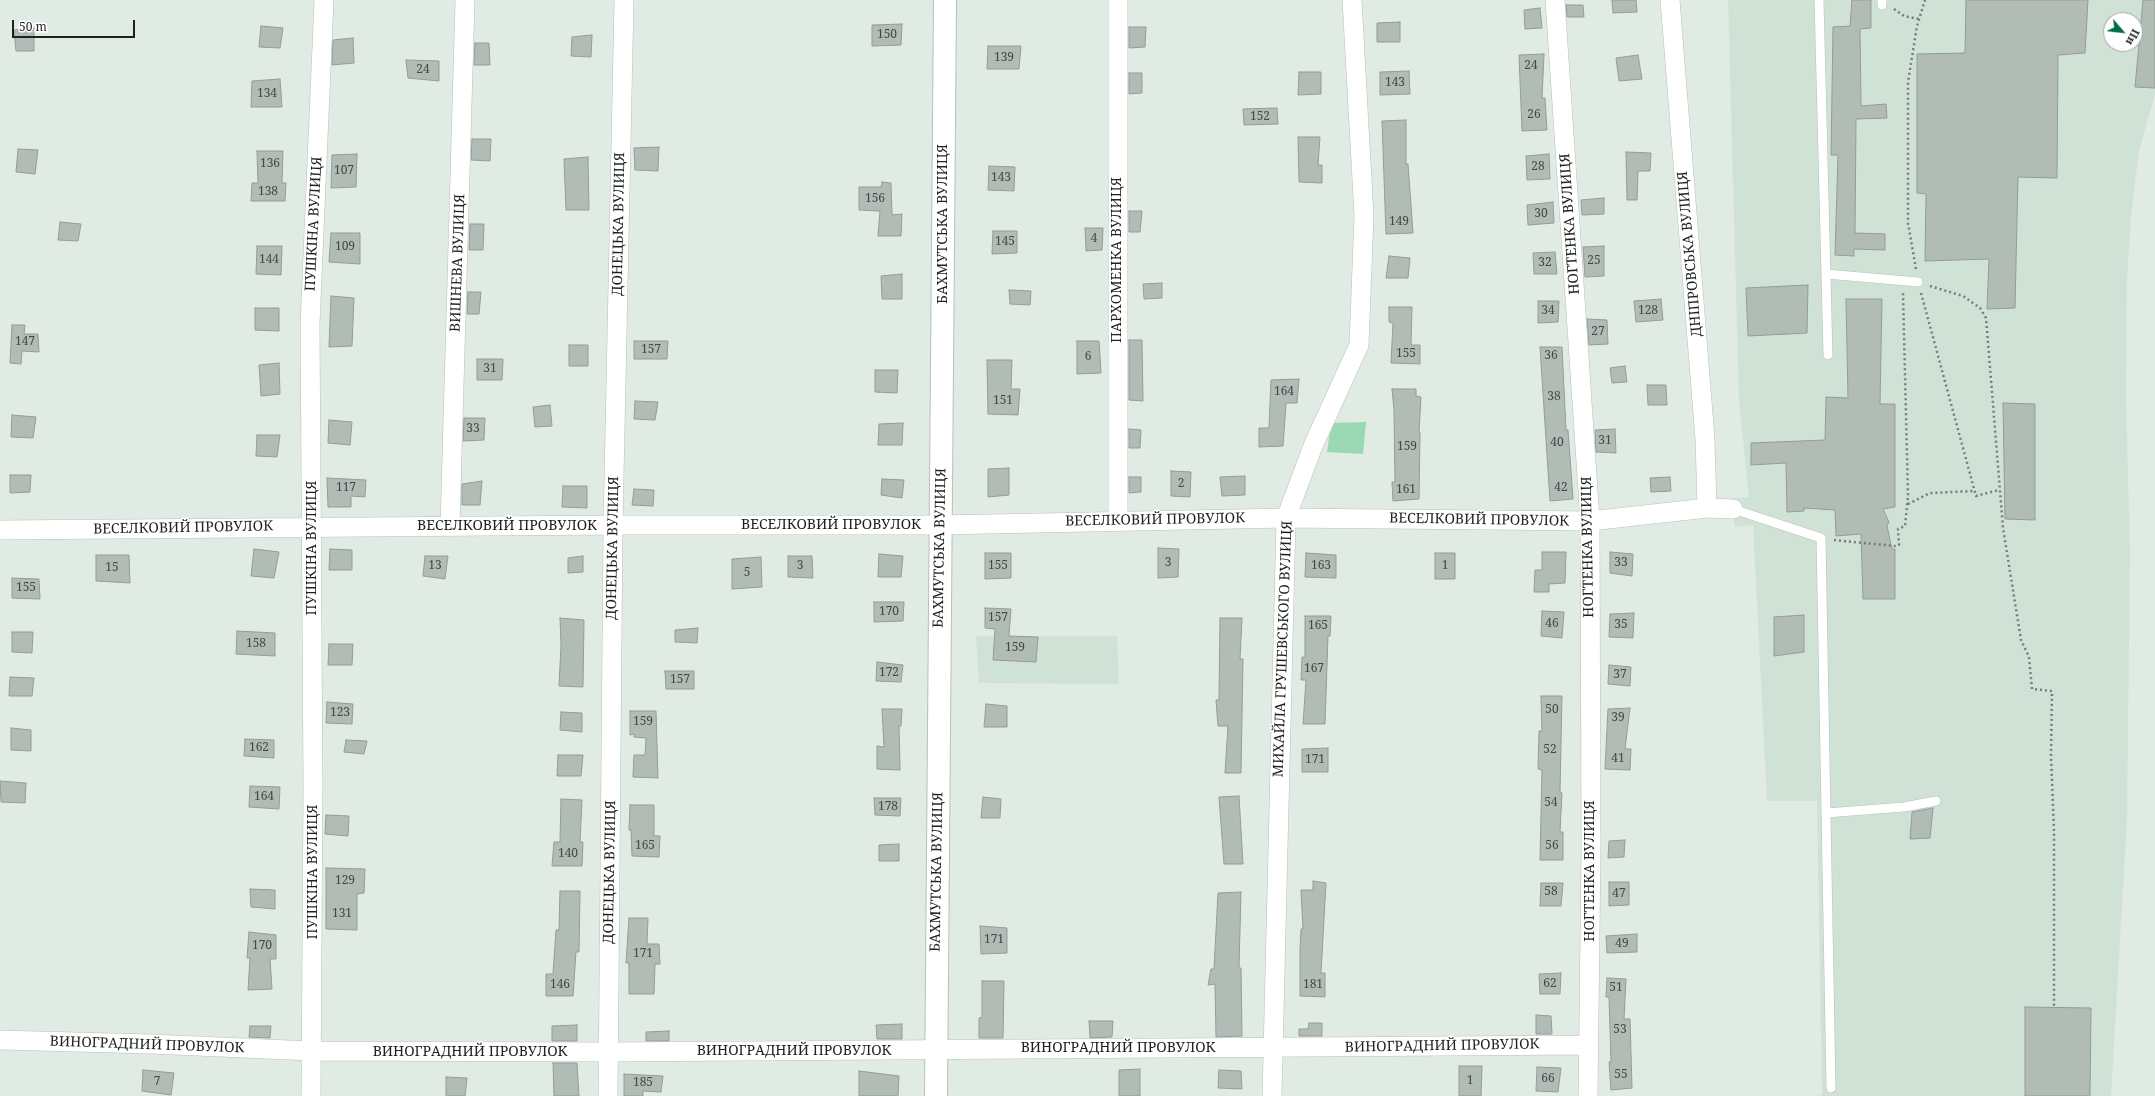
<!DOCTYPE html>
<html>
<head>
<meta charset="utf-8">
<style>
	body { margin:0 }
	#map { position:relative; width:2155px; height:1096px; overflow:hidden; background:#e0ebe4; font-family:"Noto Serif",serif }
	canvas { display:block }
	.north { position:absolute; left:2103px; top:12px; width:40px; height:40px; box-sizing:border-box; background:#fff; border:1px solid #a5a6a5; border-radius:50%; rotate:118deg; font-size:11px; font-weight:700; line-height:16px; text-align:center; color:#1e211f }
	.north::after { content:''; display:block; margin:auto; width:14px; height:18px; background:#006a41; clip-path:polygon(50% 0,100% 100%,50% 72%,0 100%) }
	.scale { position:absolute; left:12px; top:20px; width:123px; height:18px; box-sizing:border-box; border:2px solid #1e211f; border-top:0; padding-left:5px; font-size:12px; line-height:14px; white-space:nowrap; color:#1e211f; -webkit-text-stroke:3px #fff; paint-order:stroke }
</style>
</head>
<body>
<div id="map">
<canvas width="2155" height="1096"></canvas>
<div class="north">Пн</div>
<div class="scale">50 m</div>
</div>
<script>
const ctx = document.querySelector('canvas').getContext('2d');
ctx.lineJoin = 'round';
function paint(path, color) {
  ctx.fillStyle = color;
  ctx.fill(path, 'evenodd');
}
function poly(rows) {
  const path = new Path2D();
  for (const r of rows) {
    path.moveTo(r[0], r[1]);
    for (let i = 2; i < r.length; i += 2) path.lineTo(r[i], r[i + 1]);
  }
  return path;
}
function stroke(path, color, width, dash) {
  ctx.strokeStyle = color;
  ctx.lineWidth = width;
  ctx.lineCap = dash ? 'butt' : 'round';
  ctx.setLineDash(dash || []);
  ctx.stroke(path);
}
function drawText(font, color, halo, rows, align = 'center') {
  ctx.font = font + ' "Noto Serif",serif';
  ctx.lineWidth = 3;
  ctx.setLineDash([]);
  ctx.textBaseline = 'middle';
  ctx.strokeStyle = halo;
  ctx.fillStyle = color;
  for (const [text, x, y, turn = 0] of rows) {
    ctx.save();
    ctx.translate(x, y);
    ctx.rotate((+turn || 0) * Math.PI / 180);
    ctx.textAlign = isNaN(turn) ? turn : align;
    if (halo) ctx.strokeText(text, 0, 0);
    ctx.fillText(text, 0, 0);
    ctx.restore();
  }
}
paint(poly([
	[1728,0,2155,0,2155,94,2139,151,2131,216,2127,281,2126,397,2130,552,2127,820,2111,1096,1815,1096,1822,1095,1817,801,1767,801,1753,525,1735,527,1730,498,1749,497,1739,401],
	[2111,20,2135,20,2135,44,2111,44],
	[976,636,1117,636,1119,684,979,683]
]), '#d0e2d6');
paint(poly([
	[1366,422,1363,454,1327,452,1331,423]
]), '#9ad9b4');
const building = poly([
	[1612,0,1636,0,1637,12,1613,13,1612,0],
	[1852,0,1871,0,1871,28,1860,29,1861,106,1886,104,1887,118,1856,119,1855,233,1885,234,1885,250,1854,249,1854,256,1835,255,1838,155,1831,155,1833,27,1850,26,1852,0],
	[1966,0,2088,0,2085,53,2058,55,2057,178,2018,177,2015,308,1987,309,1989,259,1925,261,1926,194,1917,193,1917,54,1965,53,1966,0],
	[2143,0,2155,0,2155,88,2135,87,2143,0],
	[1566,5,1583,5,1584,17,1567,17,1566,5],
	[1540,8,1542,28,1525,29,1524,10,1540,8],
	[1400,22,1400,42,1377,42,1377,23,1400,22],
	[902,24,901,45,872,46,872,25,902,24],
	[261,26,283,28,280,48,259,47,261,26],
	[1129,27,1146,27,1145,47,1129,48,1129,27],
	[34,28,34,51,16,51,14,30,34,28],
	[592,35,591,57,571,56,572,37,592,35],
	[353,38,354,63,332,65,333,40,353,38],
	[475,43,489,43,490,65,474,65,475,43],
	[988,46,1021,46,1019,69,987,69,988,46],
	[1544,54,1542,98,1545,98,1547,130,1522,131,1519,55,1544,54],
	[1638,55,1642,79,1619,81,1616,58,1638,55],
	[406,60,439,61,439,81,408,78,406,60],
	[1409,71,1410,94,1380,95,1380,72,1409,71],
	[1299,72,1321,72,1321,94,1298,95,1299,72],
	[1129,73,1142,73,1142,93,1129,94,1129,73],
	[280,79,282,107,251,107,252,81,280,79],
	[1277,108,1278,124,1244,125,1243,109,1277,108],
	[1406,120,1406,164,1408,164,1413,233,1386,234,1382,121,1406,120],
	[1298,137,1320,137,1318,165,1322,165,1322,183,1299,182,1298,137],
	[472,139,491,139,490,161,471,160,472,139],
	[659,147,658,171,635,170,634,148,659,147],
	[18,149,38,150,35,174,16,172,18,149],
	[257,151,283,151,282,183,286,183,285,201,251,201,252,183,258,183,257,151],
	[1626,152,1651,153,1650,171,1638,171,1637,200,1627,200,1626,152],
	[357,154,356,187,331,188,332,155,357,154],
	[1549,154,1550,179,1527,180,1526,156,1549,154],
	[588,157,589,210,566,210,564,159,588,157],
	[989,166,1015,167,1014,191,988,190,989,166],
	[882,182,891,183,892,215,902,214,901,236,878,236,880,211,859,210,859,187,881,187,882,182],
	[1604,198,1604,214,1582,215,1581,200,1604,198],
	[1553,202,1554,223,1528,225,1527,205,1553,202],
	[1129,211,1142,211,1140,232,1129,232,1129,211],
	[60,222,81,224,78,241,58,240,60,222],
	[470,224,484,224,483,250,469,250,470,224],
	[1085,228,1103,228,1102,250,1086,251,1085,228],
	[993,231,1017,231,1017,253,992,254,993,231],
	[331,233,360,233,360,264,329,262,331,233],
	[257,246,282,246,281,275,256,274,257,246],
	[1604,246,1604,276,1585,277,1583,247,1604,246],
	[1555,252,1557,274,1534,274,1533,253,1555,252],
	[1389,256,1410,258,1408,278,1386,278,1389,256],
	[902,274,902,299,882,299,881,276,902,274],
	[1162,283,1162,298,1144,299,1143,284,1162,283],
	[1808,285,1807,333,1748,336,1746,288,1808,285],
	[1009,290,1031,291,1030,305,1010,304,1009,290],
	[468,292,481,292,479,314,467,314,468,292],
	[331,296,354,298,352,346,329,347,331,296],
	[1661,299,1663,320,1636,322,1634,301,1661,299],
	[1846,299,1882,299,1880,404,1895,404,1895,507,1883,509,1889,522,1887,526,1892,549,1895,549,1895,599,1863,599,1861,534,1836,536,1835,510,1804,508,1804,511,1787,512,1786,463,1751,465,1751,443,1825,440,1826,397,1848,398,1846,299],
	[1538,301,1559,301,1558,322,1538,323,1538,301],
	[1389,307,1412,307,1411,345,1420,345,1420,364,1391,363,1393,323,1389,322,1389,307],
	[255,308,279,308,279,331,255,330,255,308],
	[1587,319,1607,320,1608,344,1589,345,1587,319],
	[12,325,25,325,24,334,38,334,39,352,22,351,21,364,10,363,12,325],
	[1129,340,1142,340,1143,401,1129,400,1129,340],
	[634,341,668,341,667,359,634,359,634,341],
	[1077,341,1099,341,1101,373,1077,374,1077,341],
	[569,345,588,345,588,366,569,366,569,345],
	[1540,347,1562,347,1566,430,1568,430,1573,499,1550,501,1540,347],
	[477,359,503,359,502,380,477,380,477,359],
	[987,360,1012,360,1011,389,1020,389,1018,415,988,414,987,360],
	[279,363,280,394,261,396,259,365,279,363],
	[1625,366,1627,382,1612,383,1610,368,1625,366],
	[875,370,898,370,897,393,875,392,875,370],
	[1299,379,1297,403,1286,403,1283,446,1259,447,1259,428,1269,428,1271,380,1299,379],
	[1647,385,1666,385,1667,405,1648,405,1647,385],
	[1392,389,1416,389,1416,396,1421,397,1419,432,1420,432,1419,499,1393,501,1392,482,1395,482,1394,410,1392,389],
	[635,401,658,402,655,420,634,419,635,401],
	[2003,403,2035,404,2035,520,2005,519,2003,403],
	[550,405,552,426,535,427,533,407,550,405],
	[12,415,36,417,33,438,11,437,12,415],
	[464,418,485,418,484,440,463,441,464,418],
	[329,420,352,422,350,445,328,443,329,420],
	[903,423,902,445,878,445,879,424,903,423],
	[1129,429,1141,430,1140,448,1129,448,1129,429],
	[1615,429,1616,453,1596,452,1595,430,1615,429],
	[257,435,280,435,277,457,256,456,257,435],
	[1009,468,1009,495,988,497,988,469,1009,468],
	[1171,471,1191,472,1190,497,1171,496,1171,471],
	[10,475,31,475,30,492,10,493,10,475],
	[1245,476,1245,495,1222,496,1220,477,1245,476],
	[1129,477,1141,477,1141,492,1129,493,1129,477],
	[1670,477,1671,491,1651,492,1650,478,1670,477],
	[327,478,366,480,365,497,351,496,351,507,328,507,327,478],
	[882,479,904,480,902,498,881,495,882,479],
	[482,481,480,505,462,505,462,484,482,481],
	[563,486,587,486,587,508,562,507,563,486],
	[634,489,654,490,653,506,632,505,634,489],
	[1158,548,1179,549,1178,577,1158,578,1158,548],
	[254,549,279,552,274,578,251,576,254,549],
	[330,549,352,550,352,570,329,570,330,549],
	[1542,552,1566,552,1565,583,1549,584,1549,592,1534,592,1535,570,1542,570,1542,552],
	[1610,552,1633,554,1632,576,1610,573,1610,552],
	[985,553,1011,553,1011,578,985,579,985,553],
	[1306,553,1336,555,1336,578,1305,577,1306,553],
	[1435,553,1455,553,1455,579,1435,579,1435,553],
	[879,554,903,556,901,577,878,577,879,554],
	[96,555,129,555,130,583,96,581,96,555],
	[425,556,448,556,445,579,423,576,425,556],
	[583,556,583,572,568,573,568,558,583,556],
	[788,556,812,556,813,578,788,577,788,556],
	[761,557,762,587,732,589,732,559,761,557],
	[12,578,39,579,40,599,12,598,12,578],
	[874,602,904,602,903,621,874,622,874,602],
	[985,608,1011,609,1009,636,1038,637,1036,662,993,660,995,629,985,628,985,608],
	[1542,611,1564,612,1562,638,1541,636,1542,611],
	[1634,613,1633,638,1609,637,1610,614,1634,613],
	[1804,615,1804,652,1774,656,1774,617,1804,615],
	[1305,616,1331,616,1330,636,1328,636,1325,724,1303,724,1306,680,1301,680,1302,657,1305,657,1305,616],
	[560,618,584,620,583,687,559,686,561,645,560,618],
	[1220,618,1242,618,1240,659,1243,659,1241,773,1225,773,1228,726,1218,726,1216,700,1219,700,1220,618],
	[698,628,697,643,675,642,675,630,698,628],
	[237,631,275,633,275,656,236,654,237,631],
	[12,632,33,632,32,653,12,652,12,632],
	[329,644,353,644,352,665,328,665,329,644],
	[877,662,903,665,901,682,876,681,877,662],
	[1609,665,1631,667,1630,686,1608,684,1609,665],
	[665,671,694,671,694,689,666,689,665,671],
	[10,677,34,678,32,696,9,696,10,677],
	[1541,696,1562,696,1560,792,1562,793,1560,832,1563,832,1563,860,1540,860,1542,770,1538,769,1539,731,1542,731,1541,696],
	[327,702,353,704,352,724,326,723,327,702],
	[986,704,1007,706,1007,727,984,727,986,704],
	[1630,708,1625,749,1631,749,1630,770,1605,769,1608,709,1630,708],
	[882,709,902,709,901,726,899,726,900,770,877,769,877,746,884,747,882,709],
	[630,711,656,711,658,778,633,777,634,755,645,755,646,738,634,737,634,734,630,735,630,711],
	[561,712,582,713,582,732,560,730,561,712],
	[11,728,31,730,31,751,11,750,11,728],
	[245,739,274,740,274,758,244,756,245,739],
	[346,740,367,741,364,754,344,752,346,740],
	[1328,748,1328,772,1302,772,1302,749,1328,748],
	[558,755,583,755,581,776,557,776,558,755],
	[0,781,26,783,25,803,1,802,0,781],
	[250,786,280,787,279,809,249,807,250,786],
	[1239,796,1243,864,1224,864,1219,797,1239,796],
	[983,797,1001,799,1000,818,981,818,983,797],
	[874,798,901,798,900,816,875,815,874,798],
	[561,799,582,800,580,842,583,842,582,866,552,866,554,842,560,842,561,799],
	[630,805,654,805,654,836,660,836,659,857,632,856,631,830,629,830,630,805],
	[1933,808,1930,838,1910,839,1912,812,1933,808],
	[326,815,349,816,348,836,325,834,326,815],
	[1625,840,1624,857,1608,858,1609,841,1625,840],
	[899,844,899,861,879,861,879,845,899,844],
	[326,868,365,869,364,893,357,894,357,930,326,929,326,868],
	[1313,881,1326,883,1321,973,1325,973,1325,997,1300,996,1300,951,1301,929,1303,929,1301,890,1313,890,1313,881],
	[1609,882,1629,882,1629,905,1609,906,1609,882],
	[1541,883,1563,883,1561,906,1540,906,1541,883],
	[250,889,275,890,275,909,251,907,250,889],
	[560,891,580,891,579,952,576,952,573,996,546,996,546,974,553,974,556,930,559,930,560,891],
	[1241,892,1239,968,1241,968,1242,1036,1216,1037,1215,984,1208,985,1211,969,1214,969,1218,893,1241,892],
	[629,918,648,918,647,944,659,944,660,964,655,964,654,994,629,994,629,963,626,963,629,918],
	[980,926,1007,928,1007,953,981,954,980,926],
	[249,932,276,935,276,959,270,959,272,989,248,990,250,958,247,958,249,932],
	[1637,934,1637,952,1607,953,1606,936,1637,934],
	[1561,973,1560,994,1540,994,1539,974,1561,973],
	[1607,978,1626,979,1624,1019,1630,1019,1632,1088,1611,1090,1609,1062,1611,1062,1609,997,1606,997,1607,978],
	[982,981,1004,981,1003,1038,979,1038,979,1018,982,1017,982,981],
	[2025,1007,2091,1008,2090,1096,2025,1096,2025,1007],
	[1536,1015,1551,1016,1552,1034,1536,1034,1536,1015],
	[1089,1021,1113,1021,1112,1037,1090,1038,1089,1021],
	[1309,1023,1322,1023,1322,1036,1299,1036,1299,1029,1308,1029,1309,1023],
	[902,1024,902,1039,877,1039,876,1025,902,1024],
	[577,1025,577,1041,552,1041,552,1026,577,1025],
	[250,1026,271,1026,270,1038,249,1037,250,1026],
	[669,1031,669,1041,646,1041,646,1032,669,1031],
	[553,1063,577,1063,579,1096,554,1096,553,1063],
	[1459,1066,1482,1066,1481,1096,1459,1096,1459,1066],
	[1537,1067,1561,1068,1558,1092,1536,1091,1537,1067],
	[1140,1069,1140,1096,1119,1096,1119,1070,1140,1069],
	[143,1070,174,1073,171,1095,142,1091,143,1070],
	[1219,1070,1241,1071,1242,1089,1218,1088,1219,1070],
	[859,1071,899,1076,898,1096,859,1096,859,1071],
	[624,1074,663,1076,661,1092,643,1091,643,1096,624,1096,624,1074],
	[446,1077,467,1078,465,1096,446,1096,446,1077]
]);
paint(building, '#b2bcb6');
stroke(building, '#939d96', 1);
const service = poly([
	[1819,0,1828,355],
	[1882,5,1882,0],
	[1826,274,1918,282],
	[1733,509,1821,538,1831,1088],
	[1826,813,1904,807,1936,801]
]);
const minor = poly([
	[1118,0,1118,521],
	[1555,0,1590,521,1591,849,1588,1096],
	[1670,0,1705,439,1707,508],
	[450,526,465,0],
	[0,530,613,525,940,525,1286,518,1590,521,1707,508,1733,509],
	[0,1040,151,1044,312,1051,608,1052,1589,1045],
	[311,1096,313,786,310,324,324,0],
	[608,1096,613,525,624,0],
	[1272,1096,1286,518,1313,446,1359,345,1364,216,1352,0]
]);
const tertiary = poly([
	[936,1096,945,0]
]);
stroke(service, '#b6c1ba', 10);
stroke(minor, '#b6c1ba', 20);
stroke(tertiary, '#b6c1ba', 24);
stroke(poly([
	[1894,9,1904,16,1919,19],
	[1916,269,1908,223,1908,82,1917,26,1925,0],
	[1930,286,1963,296,1980,308,1986,318,2003,528,2021,640,2029,657,2032,689,2052,691,2051,756,2054,831,2054,1007],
	[1921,293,1976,496,1999,490],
	[1908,504,1930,493,1974,491],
	[1834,540,1895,546,1899,545,1898,529,1905,526,1908,496,1903,293]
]), '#767d79', 2.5, [2, 3]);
stroke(service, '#fff', 9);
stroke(minor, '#fff', 19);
stroke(tertiary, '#fff', 22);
drawText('12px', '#434845', null, [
	["150",887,35],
	["139",1004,58],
	["24",1531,66],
	["24",423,70],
	["143",1395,83],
	["134",267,94],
	["26",1534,115],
	["152",1260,117],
	["136",270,164],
	["28",1538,167],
	["107",344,171],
	["143",1001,178],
	["138",268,192],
	["156",875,199],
	["30",1541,214],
	["149",1399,222],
	["4",1094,239],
	["145",1005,242],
	["109",345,247],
	["144",269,260],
	["25",1594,261],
	["32",1545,263],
	["34",1548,311],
	["128",1648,311],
	["27",1598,332],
	["147",25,342],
	["157",651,350],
	["155",1406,354],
	["36",1551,356],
	["6",1088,357],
	["31",490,369],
	["164",1284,392],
	["38",1554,397],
	["151",1003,401],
	["33",473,429],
	["31",1605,441],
	["40",1557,443],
	["159",1407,447],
	["2",1181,484],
	["117",346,488],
	["42",1561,488],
	["161",1406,490],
	["3",1168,563],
	["33",1621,563],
	["13",435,566],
	["3",800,566],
	["155",998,566],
	["163",1321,566],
	["1",1445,566],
	["15",112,568],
	["5",747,573],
	["155",26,588],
	["170",889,612],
	["157",998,618],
	["46",1552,624],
	["35",1621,625],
	["165",1318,626],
	["158",256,644],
	["159",1015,648],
	["167",1314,669],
	["172",889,673],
	["37",1620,675],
	["157",680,680],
	["50",1552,710],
	["123",340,713],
	["39",1618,718],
	["159",643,722],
	["162",259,748],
	["52",1550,750],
	["41",1618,759],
	["171",1315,760],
	["164",264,797],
	["54",1551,803],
	["178",888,807],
	["165",645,846],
	["56",1552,846],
	["140",568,854],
	["129",345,881],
	["58",1551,892],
	["47",1619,894],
	["131",342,914],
	["171",994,940],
	["49",1622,944],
	["170",262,946],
	["171",643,954],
	["62",1550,984],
	["146",560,985],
	["181",1313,985],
	["51",1616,988],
	["53",1620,1030],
	["55",1621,1075],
	["66",1548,1079],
	["1",1470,1081],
	["7",157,1082],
	["185",643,1083]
]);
drawText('14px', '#1e211f', '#fff', [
	["ПУШКІНА ВУЛИЦЯ",314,224,-87],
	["ДОНЕЦЬКА ВУЛИЦЯ",619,224,-89],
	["БАХМУТСЬКА ВУЛИЦЯ",943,224,-90],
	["НОГТЕНКА ВУЛИЦЯ",1570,224,-94],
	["ДНІПРОВСЬКА ВУЛИЦЯ",1690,254,-95],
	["ПАРХОМЕНКА ВУЛИЦЯ",1117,260,-90],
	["ВИШНЕВА ВУЛИЦЯ",458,263,-88],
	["ВЕСЕЛКОВИЙ ПРОВУЛОК",1155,520,-1],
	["ВЕСЕЛКОВИЙ ПРОВУЛОК",1479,520,1],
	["ВЕСЕЛКОВИЙ ПРОВУЛОК",831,525],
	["ВЕСЕЛКОВИЙ ПРОВУЛОК",507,526],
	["ВЕСЕЛКОВИЙ ПРОВУЛОК",183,528,-1],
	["НОГТЕНКА ВУЛИЦЯ",1588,547,-91],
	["ПУШКІНА ВУЛИЦЯ",312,548,-90],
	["ДОНЕЦЬКА ВУЛИЦЯ",613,548,-89],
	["БАХМУТСЬКА ВУЛИЦЯ",940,548,-89],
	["МИХАЙЛА ГРУШЕВСЬКОГО ВУЛИЦЯ",1283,649,-88],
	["НОГТЕНКА ВУЛИЦЯ",1590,871,-90],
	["ПУШКІНА ВУЛИЦЯ",313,872,-90],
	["ДОНЕЦЬКА ВУЛИЦЯ",610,872,-89],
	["БАХМУТСЬКА ВУЛИЦЯ",937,872,-89],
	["ВИНОГРАДНИЙ ПРОВУЛОК",147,1045,2],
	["ВИНОГРАДНИЙ ПРОВУЛОК",1442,1046,-1],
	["ВИНОГРАДНИЙ ПРОВУЛОК",1118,1048],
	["ВИНОГРАДНИЙ ПРОВУЛОК",794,1051],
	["ВИНОГРАДНИЙ ПРОВУЛОК",470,1052]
]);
</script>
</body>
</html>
